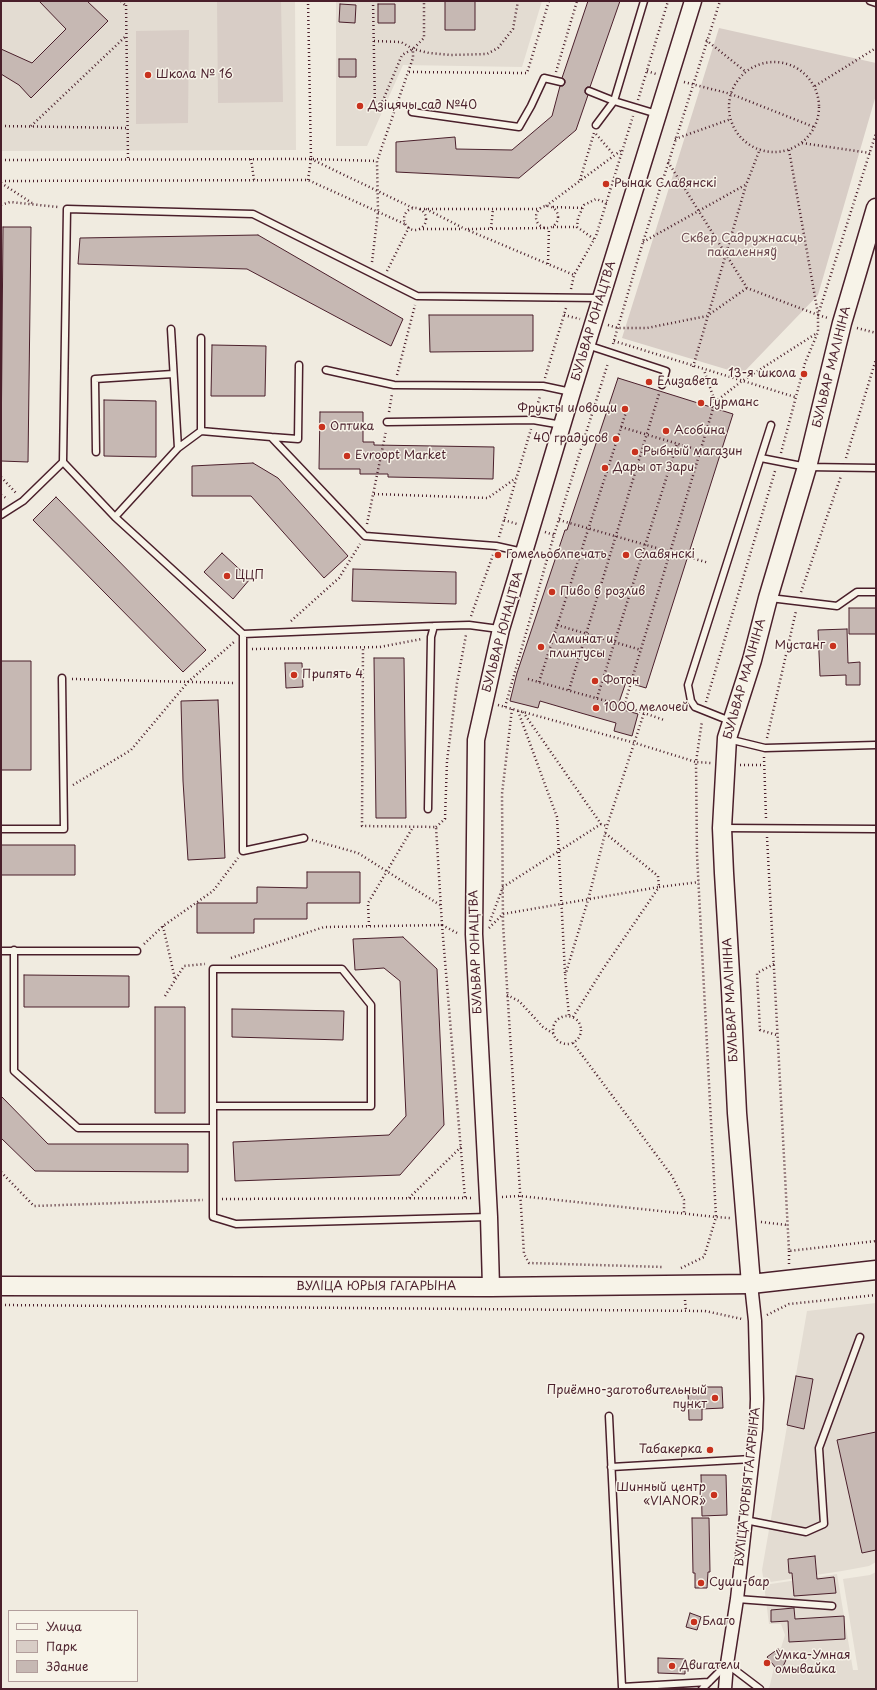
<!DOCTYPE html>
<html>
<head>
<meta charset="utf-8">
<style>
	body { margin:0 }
	#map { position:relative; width:877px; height:1690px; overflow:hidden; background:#f0ebe0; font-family:"Playpen Sans",sans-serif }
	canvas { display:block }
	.frame { position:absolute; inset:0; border:2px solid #4a1f2b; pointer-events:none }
	.legend { position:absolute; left:8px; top:1610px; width:130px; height:72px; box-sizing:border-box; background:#f7f3e8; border:1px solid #b29e9c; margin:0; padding:5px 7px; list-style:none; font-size:12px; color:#4a1f2b }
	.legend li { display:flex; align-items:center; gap:8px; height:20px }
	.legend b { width:20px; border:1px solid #b29e9c }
</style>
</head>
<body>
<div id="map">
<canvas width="877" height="1690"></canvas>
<div class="frame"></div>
<ul class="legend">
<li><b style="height:5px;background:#f7f3e8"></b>Улица</li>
<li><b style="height:11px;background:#d8cdc6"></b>Парк</li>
<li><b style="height:11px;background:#c6b8b3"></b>Здание</li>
</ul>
</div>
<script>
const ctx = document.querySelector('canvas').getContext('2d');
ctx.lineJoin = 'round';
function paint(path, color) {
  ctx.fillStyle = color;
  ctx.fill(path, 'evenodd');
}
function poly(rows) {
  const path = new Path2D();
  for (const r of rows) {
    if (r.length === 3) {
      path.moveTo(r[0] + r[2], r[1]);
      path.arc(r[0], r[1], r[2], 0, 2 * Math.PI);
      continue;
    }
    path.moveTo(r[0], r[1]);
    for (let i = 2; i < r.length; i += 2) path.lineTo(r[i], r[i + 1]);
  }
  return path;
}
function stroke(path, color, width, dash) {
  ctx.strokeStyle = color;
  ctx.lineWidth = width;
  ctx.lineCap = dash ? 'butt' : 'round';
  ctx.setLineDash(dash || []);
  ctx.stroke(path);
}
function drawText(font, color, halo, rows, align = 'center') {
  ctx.font = font + ' "Playpen Sans",sans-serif';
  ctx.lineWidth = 3;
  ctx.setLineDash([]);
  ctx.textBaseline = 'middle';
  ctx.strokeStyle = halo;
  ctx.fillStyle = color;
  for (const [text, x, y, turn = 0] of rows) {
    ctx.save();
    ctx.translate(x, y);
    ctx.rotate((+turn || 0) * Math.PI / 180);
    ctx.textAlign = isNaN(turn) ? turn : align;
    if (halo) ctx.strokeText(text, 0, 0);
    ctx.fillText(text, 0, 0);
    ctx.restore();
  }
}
paint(poly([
	[1,1,295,1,296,150,1,151],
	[336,1,542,1,522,67,403,65,367,146,336,146],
	[876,1303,876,1562,869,1566,842,1571,764,1583,762,1570,807,1311],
	[876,1572,876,1689,768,1689,770,1685,774,1667,767,1657,781,1648,785,1635,781,1624,769,1624,764,1585,837,1574,853,1670,858,1670,843,1579,870,1575]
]), '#e3dcd2');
paint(poly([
	[217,1,281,1,283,102,218,103],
	[719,28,876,63,876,95,818,295,742,374,622,338],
	[189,30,188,123,136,124,136,31]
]), '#d8cdc6');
const building = poly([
	[39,1,87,1,108,21,31,98,19,85,1,74,1,49,32,63,66,29,39,1],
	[445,1,475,1,475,30,445,30,445,1],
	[588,1,620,1,590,87,587,87,585,90,585,93,588,95,576,130,519,178,396,172,396,142,455,137,456,149,512,150,552,116,560,86,563,86,565,83,565,80,562,78,588,1],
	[340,4,356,5,355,23,339,22,340,4],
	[378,4,395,4,395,23,378,23,378,4],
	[339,59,356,59,356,77,339,77,339,59],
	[3,227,31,227,28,462,1,461,3,227],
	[258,235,403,319,391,346,247,269,78,264,80,238,258,235],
	[429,315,533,315,533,351,430,352,429,315],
	[212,345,266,346,265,396,211,396,212,345],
	[618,378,733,414,646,688,626,682,617,708,638,714,632,736,614,731,616,723,581,713,540,701,538,708,510,701,517,673,565,530,567,530,618,378],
	[104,400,156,401,156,457,104,456,104,400],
	[320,412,363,412,363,442,374,442,374,445,494,447,493,479,388,477,388,474,360,474,360,469,319,469,320,412],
	[253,463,278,478,348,556,324,578,251,496,192,496,192,466,253,463],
	[56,497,206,650,183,672,33,520,56,497],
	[222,553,250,579,233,599,204,572,222,553],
	[353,569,456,572,456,604,352,601,353,569],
	[849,608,876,608,876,634,849,634,849,608],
	[847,629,848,663,860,662,860,685,846,685,846,675,820,676,818,630,847,629],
	[374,658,404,658,406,818,376,818,374,658],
	[1,661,31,661,31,770,1,770,1,661],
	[285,663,302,663,303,687,286,688,285,663],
	[218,700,225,858,188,860,183,781,181,701,218,700],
	[1,845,75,845,75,875,1,875,1,845],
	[307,872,360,872,360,903,307,903,307,919,254,919,254,933,197,933,197,903,257,903,257,887,307,888,307,872],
	[403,937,437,969,444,1125,400,1175,235,1181,233,1142,389,1135,406,1116,400,981,384,968,355,970,353,939,403,937],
	[24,975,129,976,129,1007,24,1007,24,975],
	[155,1007,185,1007,185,1113,155,1113,155,1007],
	[232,1009,344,1011,343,1040,232,1037,232,1009],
	[1,1096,48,1144,188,1144,188,1172,35,1171,1,1138,1,1096],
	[796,1376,813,1379,804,1429,787,1425,796,1376],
	[706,1387,722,1387,723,1408,702,1409,702,1420,689,1420,688,1390,706,1390,706,1387],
	[876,1432,876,1550,862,1553,837,1440,876,1432],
	[701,1475,726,1475,727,1515,702,1516,701,1475],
	[692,1518,709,1518,710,1572,708,1572,707,1588,695,1588,695,1573,693,1573,692,1518],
	[815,1556,817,1579,834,1577,836,1593,794,1596,792,1573,789,1573,788,1559,815,1556],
	[794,1608,795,1619,844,1616,845,1639,789,1642,788,1621,771,1622,771,1610,794,1608],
	[690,1613,701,1617,697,1630,686,1627,690,1613],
	[778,1649,786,1660,780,1673,767,1657,778,1649],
	[658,1658,685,1659,685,1674,658,1673,658,1658]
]);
paint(building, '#c6b8b3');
stroke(building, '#4a1f2b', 1);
const service = poly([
	[870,1,876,3],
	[589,91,614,101,657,114],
	[412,112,519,127,531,106,544,78,561,82],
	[596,125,614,101,644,1],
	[171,329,178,448],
	[587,345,666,371,662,385],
	[326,370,394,385,543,386,571,392],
	[387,422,533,420,562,425],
	[201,431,201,338],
	[271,437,298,439,299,365],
	[96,452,95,379,173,374],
	[761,458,807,467,876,468],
	[1,515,23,501,63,462],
	[115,517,178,448,201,431,271,437,365,536,496,546,523,552],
	[770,598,837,606,857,592,876,592],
	[499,629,469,625,434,626,243,634,115,517,63,462,67,209,253,214,417,296,600,298],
	[243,634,243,851,304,838],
	[730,721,695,707,691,701,688,685,771,425],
	[728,739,765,748,876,745],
	[428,809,431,637,434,626],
	[724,828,876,829],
	[1,829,64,829,62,678],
	[14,950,14,1071,78,1128,213,1128],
	[1,951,137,951],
	[213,1106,213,969,342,969,371,1005,371,1106,213,1106,213,1217,236,1224,488,1217],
	[609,1416,622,1687,709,1682],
	[611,1467,752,1459],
	[745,1520,806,1532,824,1524,819,1448,860,1337],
	[737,1599,832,1606],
	[702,1689,727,1664,760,1689]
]);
const minor = poly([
	[725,1689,727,1664,737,1599,756,1429,757,1399,755,1321,751,1284]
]);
const tertiary = poly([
	[491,1287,489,1217,474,934,476,740,501,629,572,392,693,1]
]);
const secondary = poly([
	[751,1284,737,1113,731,990,724,873,722,828,727,738,752,660,768,598,807,467,842,323,876,208],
	[1,1286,491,1287,751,1284,876,1270]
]);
stroke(service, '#4a1f2b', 9);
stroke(minor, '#4a1f2b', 15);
stroke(tertiary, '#4a1f2b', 19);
stroke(secondary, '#4a1f2b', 21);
stroke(poly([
	[121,1,126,6],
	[126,1,128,159],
	[373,1,375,109,378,109,381,105,402,55,413,49,424,38,424,1],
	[706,40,746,72],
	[374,41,401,42,413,49,429,53,451,55,487,54,498,48,513,29,518,1],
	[774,107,45],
	[647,71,656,74],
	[409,72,527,73,549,1],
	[556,72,577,1],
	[684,82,731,94,814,127],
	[815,86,876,48],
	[638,100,668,1],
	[1,126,127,128],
	[31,126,126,36],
	[596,134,614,155],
	[675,139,731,119],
	[802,143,870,153],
	[789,150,818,314],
	[251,159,254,180],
	[311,159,413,208],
	[313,159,377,161],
	[1,160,311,159,308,1],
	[668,162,747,288,818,315],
	[308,180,311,159],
	[580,180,594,133],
	[1,181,308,180,407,225],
	[1,183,32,203],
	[1,205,10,202,58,207],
	[547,217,11],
	[546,206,623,149],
	[553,207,582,208],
	[415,219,11],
	[420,209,539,209],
	[426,209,465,229,574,275],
	[553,227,577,227],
	[491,228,493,209],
	[419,229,463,229],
	[468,229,545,228],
	[594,239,577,227,578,218,584,205,596,199,607,203],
	[643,242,745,185],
	[372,262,378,212,377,161,413,58,413,49],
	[548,264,549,228],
	[387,271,409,227],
	[571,289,574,275,596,236,633,116],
	[564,315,580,319],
	[818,315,876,133],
	[608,325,618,328,647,328,707,316,747,288],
	[857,328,876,333],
	[614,341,795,397],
	[613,344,643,242,720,1],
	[693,367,746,185,760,149],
	[397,375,415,305],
	[545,378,566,308],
	[715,402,742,381,817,333],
	[536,410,540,396],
	[389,412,392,394],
	[621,427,702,451],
	[781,453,805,363,818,332,818,315,828,318],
	[846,458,876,359],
	[1,477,17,494],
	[374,494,488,498,516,478],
	[1,495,8,499],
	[504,520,517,524],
	[559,520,709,563],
	[367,524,386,431],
	[545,532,554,535],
	[499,537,531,429],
	[801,592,841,476],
	[471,616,493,555],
	[291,621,339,578,360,544],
	[557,625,641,650],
	[252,649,380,647,422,639],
	[72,679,235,683],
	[528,679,624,706,664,720],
	[539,682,626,412],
	[569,690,659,394],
	[597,698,677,444],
	[706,702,775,471],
	[498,705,635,743,696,762,702,721],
	[624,706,715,402,704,370],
	[505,707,554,535,608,363],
	[512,709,502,794,503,924,524,1254,529,1263,664,1267],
	[518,711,557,817,565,973],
	[523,712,601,824,607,826],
	[767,738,796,611],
	[764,757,766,818],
	[740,765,763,765],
	[73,785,131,750,188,682,234,642],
	[436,827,445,819,447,761,457,683,466,635],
	[767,837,789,1251,876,1241],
	[312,840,358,853,440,905],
	[490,921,503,887,601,824],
	[442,925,459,934],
	[442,925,465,1198],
	[163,926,175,979],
	[369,926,368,903,413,827],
	[489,928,503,914,659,887,658,876,605,833],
	[144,944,163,926,213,891,238,858],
	[231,958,324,927,442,925,436,827,362,826,363,647],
	[774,964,757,973,760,1030,777,1035],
	[507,995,519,1001,543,1027,554,1034],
	[165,996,184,966,205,964],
	[569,1015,565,976,588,900,607,826,644,713],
	[567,1030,14],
	[573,1017,603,969,659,887,699,882],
	[573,1043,672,1176,684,1200,684,1214],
	[1,1172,34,1206,203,1200],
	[502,1197,520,1196,716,1217,697,855,696,762,711,763],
	[409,1198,461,1147],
	[222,1199,473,1198],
	[761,1222,787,1225],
	[789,1251,789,1264],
	[681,1268,704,1257,716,1217,730,1218],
	[685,1300,686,1311],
	[1,1305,705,1311,742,1319],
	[767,1315,789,1304,876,1295]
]), '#4a1f2b', 2.5, [1, 3]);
stroke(service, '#f7f3e8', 6);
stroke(minor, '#f7f3e8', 12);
stroke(tertiary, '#f7f3e8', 16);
stroke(secondary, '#f7f3e8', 18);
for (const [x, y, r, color] of [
	[148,75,4,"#c8321e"],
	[360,106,4,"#c8321e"],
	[606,184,4,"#c8321e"],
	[804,374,4,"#c8321e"],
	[649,382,4,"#c8321e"],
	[701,403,4,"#c8321e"],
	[625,409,4,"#c8321e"],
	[322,427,4,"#c8321e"],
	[666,431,4,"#c8321e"],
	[616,439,4,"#c8321e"],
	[635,452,4,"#c8321e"],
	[347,456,4,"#c8321e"],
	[605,468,4,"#c8321e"],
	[498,555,4,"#c8321e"],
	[626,555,4,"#c8321e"],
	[227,576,4,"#c8321e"],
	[552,592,4,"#c8321e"],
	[833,646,4,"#c8321e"],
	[541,647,4,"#c8321e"],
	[294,675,4,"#c8321e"],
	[595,681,4,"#c8321e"],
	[596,708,4,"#c8321e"],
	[715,1398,4,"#c8321e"],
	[710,1450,4,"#c8321e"],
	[714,1495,4,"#c8321e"],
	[701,1583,4,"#c8321e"],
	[694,1622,4,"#c8321e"],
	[767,1663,4,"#c8321e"],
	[672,1666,4,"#c8321e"]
]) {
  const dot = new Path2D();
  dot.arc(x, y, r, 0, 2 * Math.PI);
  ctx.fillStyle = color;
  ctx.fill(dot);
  stroke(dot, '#f7f3e8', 1.5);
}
drawText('12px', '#4a1f2b', '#f7f3e8', [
	["Школа № 16",156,75],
	["Дзіцячы сад №40",368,106],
	["Рынак Славянскі",614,184],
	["13-я школа",796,374,"right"],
	["Елизавета",657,382],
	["Гурманс",709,403],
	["Фрукты и овощи",617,409,"right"],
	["Оптика",330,427],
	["Асобина",674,431],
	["40 градусов",608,439,"right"],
	["Рыбный магазин",643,452],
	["Evroopt Market",355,456],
	["Дары от Зари",613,468],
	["Гомельоблпечать",506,555],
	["Славянскі",634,555],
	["ЦЦП",235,576],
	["Пиво в розлив",560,592],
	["Ламинат и",549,640],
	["плинтусы",549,654],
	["Мустанг",825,646,"right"],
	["Припять 4",302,675],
	["Фотон",603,681],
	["1000 мелочей",604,708],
	["Приёмно-заготовительный",707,1391,"right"],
	["пункт",707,1405,"right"],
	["Табакерка",702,1450,"right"],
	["Шинный центр",706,1488,"right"],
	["«VIANOR»",706,1502,"right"],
	["Суши-бар",709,1583],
	["Благо",702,1622],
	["Умка-Умная",775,1656],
	["омывайка",775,1670],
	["Двигатели",680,1666]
], 'left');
drawText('12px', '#6e4a52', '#f7f3e8', [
	["Сквер Садружнасць",742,239],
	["пакаленняў",742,253]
]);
drawText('12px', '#4a1f2b', '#f7f3e8', [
	["БУЛЬВАР ЮНАЦТВА",594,321,-73],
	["БУЛЬВАР МАЛІНІНА",832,367,-76],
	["БУЛЬВАР ЮНАЦТВА",503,632,-75],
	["БУЛЬВАР МАЛІНІНА",745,679,-74],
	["БУЛЬВАР ЮНАЦТВА",476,952,-92],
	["БУЛЬВАР МАЛІНІНА",731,1000,-93],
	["ВУЛІЦА ЮРЫЯ ГАГАРЫНА",376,1287],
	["ВУЛІЦА ЮРЫЯ ГАГАРЫНА",748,1487,-84]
]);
</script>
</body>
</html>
